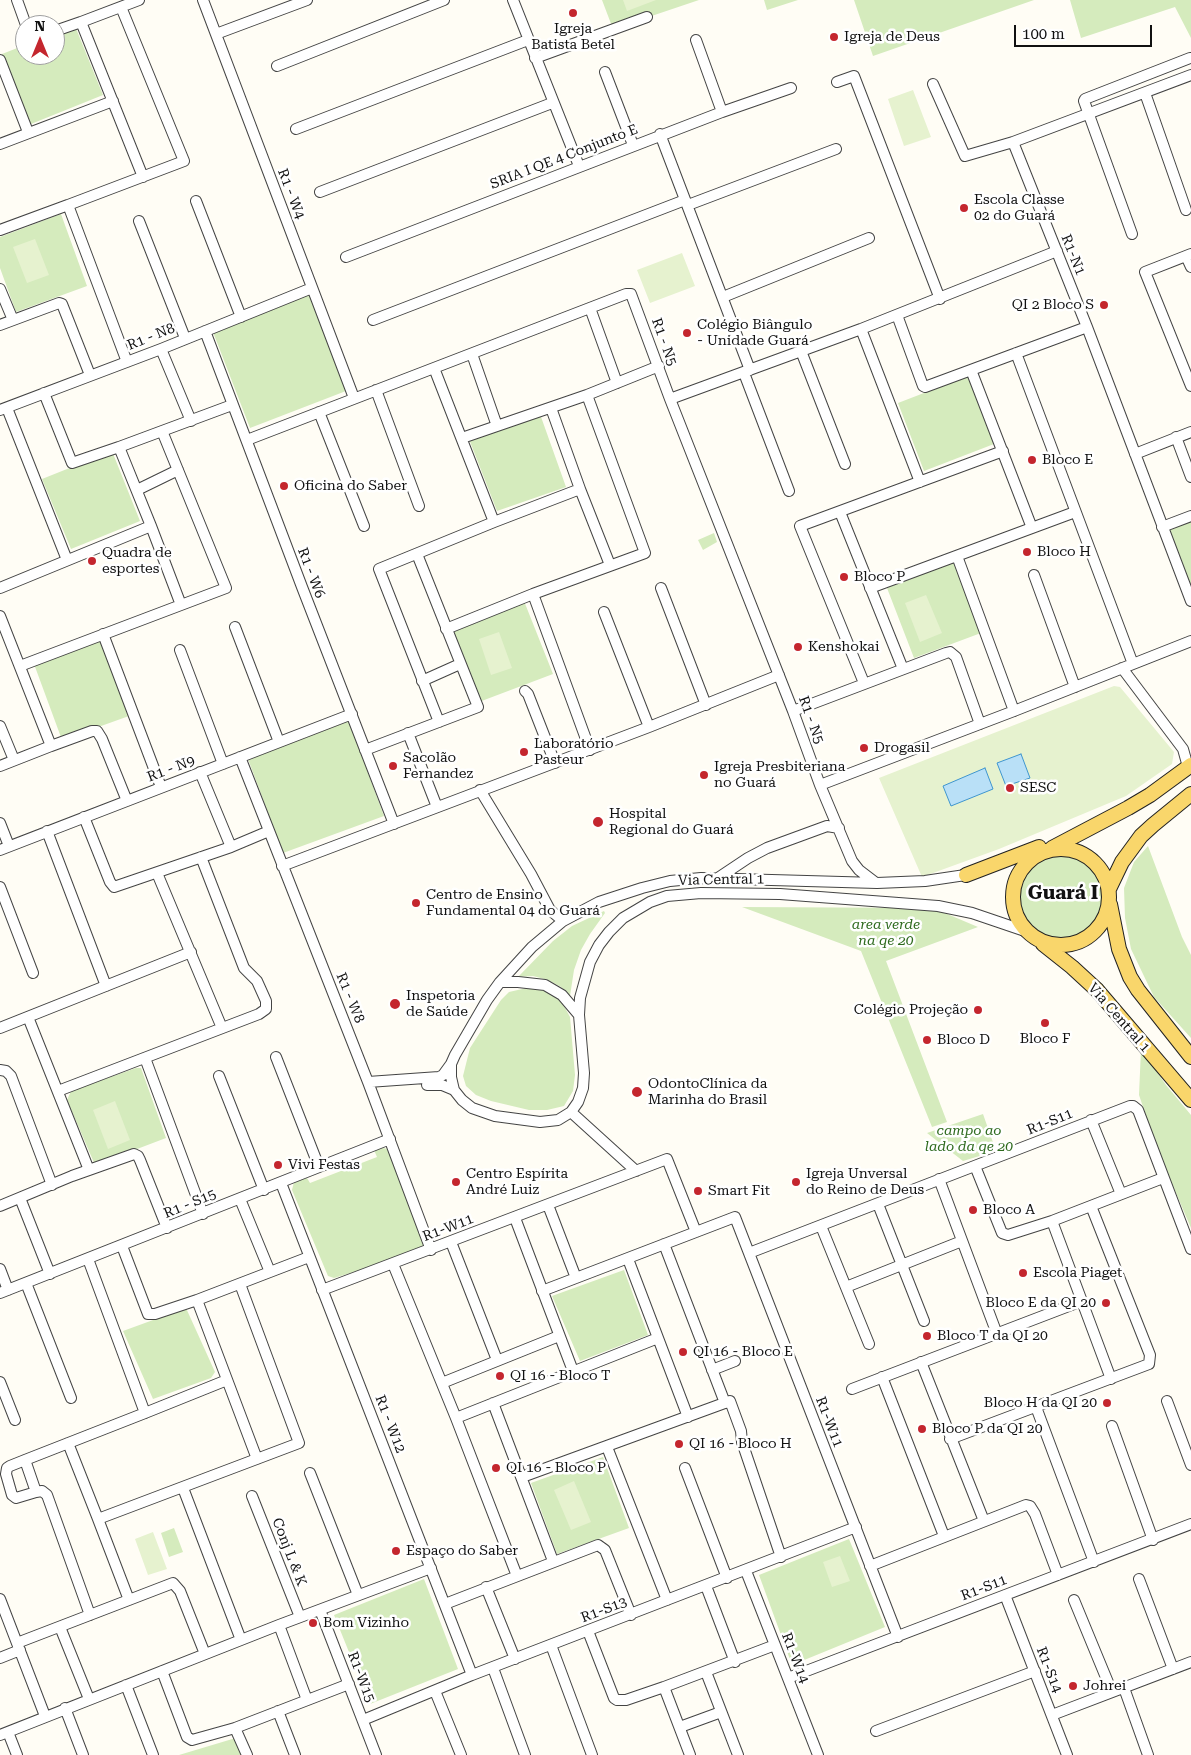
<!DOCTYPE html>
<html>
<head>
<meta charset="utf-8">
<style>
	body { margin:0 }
	#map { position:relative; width:1191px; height:1755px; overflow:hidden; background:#fffdf5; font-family:"Roboto Serif",serif }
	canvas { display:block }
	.north { position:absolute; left:15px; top:15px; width:50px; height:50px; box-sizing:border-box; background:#fff; border:1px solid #a0a0a0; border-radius:50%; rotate:0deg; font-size:14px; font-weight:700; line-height:20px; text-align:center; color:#111 }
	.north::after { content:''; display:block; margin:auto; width:18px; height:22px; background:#c4262e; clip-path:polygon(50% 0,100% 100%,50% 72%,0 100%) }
	.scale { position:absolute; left:1014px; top:25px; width:138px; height:22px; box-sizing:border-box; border:2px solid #111; border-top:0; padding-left:6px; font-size:15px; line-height:18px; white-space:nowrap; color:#111; -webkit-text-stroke:4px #fff; paint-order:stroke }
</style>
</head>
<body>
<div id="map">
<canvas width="1191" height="1755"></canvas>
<div class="north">N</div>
<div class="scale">100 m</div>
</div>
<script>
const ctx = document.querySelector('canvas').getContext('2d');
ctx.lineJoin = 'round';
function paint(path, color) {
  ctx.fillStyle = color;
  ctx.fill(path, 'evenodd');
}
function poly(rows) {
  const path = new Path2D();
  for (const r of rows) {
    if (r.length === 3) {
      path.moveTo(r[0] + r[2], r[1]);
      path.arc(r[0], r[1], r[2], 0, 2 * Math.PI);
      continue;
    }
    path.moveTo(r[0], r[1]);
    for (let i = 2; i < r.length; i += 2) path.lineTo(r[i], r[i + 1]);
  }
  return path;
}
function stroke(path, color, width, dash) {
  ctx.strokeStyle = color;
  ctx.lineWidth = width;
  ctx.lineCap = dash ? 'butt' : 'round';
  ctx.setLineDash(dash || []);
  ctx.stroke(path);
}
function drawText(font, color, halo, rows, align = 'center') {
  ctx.font = font + ' "Roboto Serif",serif';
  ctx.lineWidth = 5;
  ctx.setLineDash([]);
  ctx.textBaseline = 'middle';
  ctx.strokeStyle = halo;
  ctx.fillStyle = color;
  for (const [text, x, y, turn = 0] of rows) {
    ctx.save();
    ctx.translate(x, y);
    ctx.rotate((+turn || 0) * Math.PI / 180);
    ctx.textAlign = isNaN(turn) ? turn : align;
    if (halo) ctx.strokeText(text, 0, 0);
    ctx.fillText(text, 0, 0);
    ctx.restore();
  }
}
paint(poly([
	[602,0,699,0,613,29],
	[764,0,798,0,767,10],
	[854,0,1034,0,873,56],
	[1070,0,1191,0,1191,38,1175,7,1081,38],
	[75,26,103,95,31,124,2,54,25,45,25,55,55,55,55,33],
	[61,214,87,286,16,312,0,268,0,237],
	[309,294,346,391,250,428,213,332],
	[968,376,994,444,924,471,898,403],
	[540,414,566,487,497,511,469,439],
	[112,451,140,521,71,549,42,479],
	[1191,520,1191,592,1167,529],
	[714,533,717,542,703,550,698,540],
	[954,562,981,633,914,658,887,588],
	[524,601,553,674,479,702,451,629],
	[101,640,129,716,62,740,34,664],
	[349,721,384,816,283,853,248,759],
	[1148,846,1182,937,1191,955,1191,1038,1154,997,1131,949,1125,918,1124,888,1134,862],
	[1061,897,43],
	[742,907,933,908,978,927,886,961,947,1122,932,1127,861,951],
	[604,911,605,913,590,934,581,950,574,970,570,996,561,987,548,980,533,976,518,977,553,941,572,926],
	[531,987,546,990,556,996,563,1004,570,1017,575,1075,573,1091,564,1106,547,1110,529,1110,491,1101,476,1095,466,1086,463,1076,470,1048,501,1000,509,992],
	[1141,1049,1166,1085,1191,1115,1191,1228,1158,1151,1139,1095],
	[136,1068,141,1068,166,1138,95,1165,67,1100,71,1091],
	[983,1114,996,1151,963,1161,927,1133],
	[383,1148,388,1149,392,1157,426,1245,397,1259,334,1278,328,1276,292,1190,294,1182,307,1178,310,1183,377,1157,374,1150],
	[624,1270,648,1335,580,1361,552,1296],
	[186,1308,215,1372,211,1378,153,1399,123,1331],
	[603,1457,629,1528,557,1554,531,1483],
	[174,1528,183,1552,169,1557,161,1533],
	[849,1539,885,1627,792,1665,759,1575],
	[424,1579,458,1669,370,1704,334,1615],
	[239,1737,245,1755,179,1755]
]), '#d5ebbd');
paint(poly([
	[623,0,656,0,627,11],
	[913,90,931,137,904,146,888,99],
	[35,239,49,275,27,283,13,247],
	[682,253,695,286,650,303,637,270],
	[926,595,942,633,920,642,905,603],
	[499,632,512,668,491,675,479,639],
	[1114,686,1120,687,1174,752,1172,764,1126,796,999,849,922,877,879,778],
	[115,1101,130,1140,108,1149,93,1110],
	[574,1481,591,1522,571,1530,554,1490],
	[153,1532,167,1569,148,1575,135,1539],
	[840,1556,850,1581,832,1587,823,1562]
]), '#e6f2cf');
const water = poly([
	[1021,754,1030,778,1006,786,997,763,1021,754],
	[985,768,993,789,951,806,943,786,985,768]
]);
paint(water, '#b9e0f7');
stroke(water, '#3f96cf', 1);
const minor = poly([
	[17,0,26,25],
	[139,0,81,22,143,177],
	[203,0,354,398],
	[513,0,579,166],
	[121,7,184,161,68,205,127,362],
	[55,31,81,22],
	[216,34,307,0],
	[535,58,647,17],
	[0,60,28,132],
	[277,66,444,0],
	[605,72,633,145],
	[1191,75,1013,142,1087,327,1191,601],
	[837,82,854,76,940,299],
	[933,84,965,156,1013,142],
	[1145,93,1186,210],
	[722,112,791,88],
	[296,129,528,40],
	[660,134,750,370],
	[0,144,113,101],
	[320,192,552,103],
	[196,201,241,317],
	[688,205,836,149],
	[139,221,185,338],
	[0,230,68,205],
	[1132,234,1084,101,1085,99,1190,58],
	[1191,254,1145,272,1191,386],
	[1186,256,1191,267],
	[346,257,722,112,696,40],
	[0,289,13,320],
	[723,297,869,238],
	[590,308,617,383],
	[897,315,923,386,925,387,1087,327],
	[373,320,685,200],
	[0,325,59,303,62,304,90,375],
	[861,329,920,482],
	[205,331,302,587,394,824],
	[161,349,191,421],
	[801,351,845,464],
	[1016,353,1133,664],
	[472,354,497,426],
	[434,368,494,522],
	[971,370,1032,528],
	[744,373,789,491],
	[376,390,419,506],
	[44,393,72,463,119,447],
	[670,399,861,329,1057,251],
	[7,408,67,560],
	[551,408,580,489],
	[0,410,161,349,312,288],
	[319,412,364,526],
	[162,431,226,588,181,605],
	[1176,437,1191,477],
	[462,438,587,395,659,366],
	[247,440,626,294,631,294,670,399,793,711,820,785],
	[1135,454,1191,432],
	[137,490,178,470],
	[840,512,903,669],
	[1162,527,1191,516],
	[957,556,1014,711],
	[1034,575,1075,687],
	[0,588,151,526],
	[661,588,706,705],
	[870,588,1075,512],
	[533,594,590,750],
	[604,612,649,727],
	[0,616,51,746,0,766],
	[235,627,279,742],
	[446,629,533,594,645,553,587,395],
	[103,634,161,787],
	[180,650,223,764],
	[20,666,181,605,151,526,119,447,232,405],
	[1122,668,1183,749,1188,767],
	[422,681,460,664],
	[864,683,800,526,1003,451],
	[525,691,528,694,555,763],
	[793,711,946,653,950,652,956,657,980,724],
	[439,722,379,569,494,522,580,489,610,565],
	[0,726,14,760],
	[408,733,437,807],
	[51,746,92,731,97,731,102,739,127,801],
	[365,750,478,707,417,554],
	[240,757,368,1082,431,1250],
	[200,772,231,847],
	[480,790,531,874,550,910,563,921],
	[84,817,110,882,114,887,231,847,269,831],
	[0,823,9,846],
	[47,831,106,986],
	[0,850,352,714],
	[282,866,649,727,779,675],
	[157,873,222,1028],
	[972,874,925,881,877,883,701,878,670,881,642,888,599,902,563,921,532,947,500,982,487,1000,455,1055,451,1064,451,1077,454,1090,462,1100,472,1108,495,1116,540,1122,558,1120,571,1112,578,1102,583,1088,584,1073,579,1015,580,998,590,962,599,945,609,932,623,918,650,902,667,896,701,893,780,894,938,906,972,913,1025,931],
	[718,878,748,858,767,848,827,826,839,828],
	[876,883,859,870,852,861,820,785,1014,711,1191,641],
	[0,887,33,973],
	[500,982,518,982,545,985,562,995,579,1015],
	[28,1017,89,1170],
	[0,1028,191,952],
	[276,1057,319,1167],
	[145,1058,203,1214],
	[0,1070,6,1071,11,1076,52,1185],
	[219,1076,264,1190],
	[368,1082,439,1077,443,1075,451,1064],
	[427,1085,442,1085,454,1090],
	[58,1091,259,1014,266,1009,266,1001,257,981,244,968,201,857],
	[571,1112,636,1171],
	[1091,1120,1121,1194],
	[975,1166,1002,1233,1008,1235,1052,1221,1163,1178],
	[939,1179,997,1334],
	[281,1183,472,1675],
	[20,1198,50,1274],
	[240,1199,270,1272],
	[878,1204,924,1321],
	[548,1205,576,1278],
	[0,1206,72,1176,134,1154,138,1156,140,1160,167,1228],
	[515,1218,573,1371],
	[1052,1221,1111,1379],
	[821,1226,869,1344],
	[451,1242,497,1360],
	[664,1244,725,1403],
	[122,1246,148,1314,155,1314,197,1300],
	[749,1253,1130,1106,1133,1106,1138,1110,1191,1249],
	[88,1259,145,1413],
	[628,1259,688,1417],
	[393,1264,456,1418,517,1576],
	[0,1269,8,1290],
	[26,1283,71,1398],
	[846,1287,962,1241],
	[322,1290,667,1159,696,1232],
	[542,1291,735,1217,898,1637],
	[0,1293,390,1139],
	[921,1362,984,1521],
	[712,1370,735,1361],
	[882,1377,944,1536],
	[0,1382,15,1420],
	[442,1383,559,1336],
	[852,1389,1082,1301],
	[1167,1401,1191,1465],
	[493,1403,553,1561],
	[1036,1407,1094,1562],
	[456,1418,658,1338],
	[1112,1426,1153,1540],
	[950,1439,1149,1364,1150,1355,1091,1206],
	[68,1443,98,1519],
	[607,1447,667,1600],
	[257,1459,197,1300,309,1257],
	[25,1460,36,1492,16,1498,12,1495,6,1474,7,1468,10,1466,25,1460,145,1413,227,1380],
	[685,1468,727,1578],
	[310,1473,358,1595],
	[522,1477,730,1401,741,1431,742,1442,781,1557],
	[183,1488,241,1640],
	[36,1492,42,1491,47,1495,90,1615],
	[252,1496,300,1617],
	[870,1566,1026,1505,1030,1506,1035,1514,1058,1575],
	[746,1571,818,1755],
	[1139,1579,1173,1669],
	[706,1586,735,1662],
	[486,1587,515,1659],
	[1005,1595,1067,1755],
	[0,1599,45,1716],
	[129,1600,98,1519,299,1443,240,1284],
	[1074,1600,1112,1692],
	[445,1604,598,1545,605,1550,631,1615],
	[320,1610,376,1755],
	[279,1625,307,1700],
	[60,1627,89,1699],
	[588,1631,614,1698,617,1700,626,1700,664,1687,775,1645],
	[17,1643,173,1583,180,1591,205,1654],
	[551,1645,592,1755],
	[0,1658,20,1650],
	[493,1668,525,1755],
	[162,1671,187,1737,192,1740,235,1728,349,1684],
	[706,1672,738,1755],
	[788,1678,1191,1524],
	[126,1685,153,1755],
	[664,1687,690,1755],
	[1124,1688,1148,1755],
	[435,1691,461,1755],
	[65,1708,83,1755],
	[278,1711,295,1755],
	[1052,1715,1191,1662],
	[363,1720,472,1675,856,1527],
	[680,1727,721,1712],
	[235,1728,247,1755],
	[876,1731,1035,1671],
	[8,1732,17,1755],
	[0,1735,279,1625,431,1568]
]);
const major = poly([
	[1052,848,1128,808,1150,795,1191,765],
	[1061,897,48],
	[966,875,1039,847],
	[1109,889,1122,862,1141,836,1153,825,1191,794],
	[1110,904,1119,949,1130,977,1138,990,1191,1057],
	[1043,944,1072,967,1097,990,1191,1100]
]);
stroke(minor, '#444', 12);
stroke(major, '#222', 16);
stroke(minor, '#fff', 10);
stroke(major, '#f9d66b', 14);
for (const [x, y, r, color] of [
	[573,13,5,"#c4262e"],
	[834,37,5,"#c4262e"],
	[964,208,5,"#c4262e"],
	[1104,305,5,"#c4262e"],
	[687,333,5,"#c4262e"],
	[1032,460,5,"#c4262e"],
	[284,486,5,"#c4262e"],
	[1027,552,5,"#c4262e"],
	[92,561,5,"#c4262e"],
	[844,577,5,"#c4262e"],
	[798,647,5,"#c4262e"],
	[864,748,5,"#c4262e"],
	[524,752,5,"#c4262e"],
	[393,766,5,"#c4262e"],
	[704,775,5,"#c4262e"],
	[1010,788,5,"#c4262e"],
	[598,822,6,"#c4262e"],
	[416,903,5,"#c4262e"],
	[395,1004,6,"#c4262e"],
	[978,1010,5,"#c4262e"],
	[1045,1023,5,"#c4262e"],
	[927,1040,5,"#c4262e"],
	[637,1092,6,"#c4262e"],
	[278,1165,5,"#c4262e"],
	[456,1182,5,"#c4262e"],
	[796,1182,5,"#c4262e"],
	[698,1191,5,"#c4262e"],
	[973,1210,5,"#c4262e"],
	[1023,1273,5,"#c4262e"],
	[1106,1303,5,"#c4262e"],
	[927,1336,5,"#c4262e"],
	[683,1352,5,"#c4262e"],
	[500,1376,5,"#c4262e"],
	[1107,1403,5,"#c4262e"],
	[922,1429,5,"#c4262e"],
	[679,1444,5,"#c4262e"],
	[496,1468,5,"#c4262e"],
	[396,1551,5,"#c4262e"],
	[313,1623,5,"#c4262e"],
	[1073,1686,5,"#c4262e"]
]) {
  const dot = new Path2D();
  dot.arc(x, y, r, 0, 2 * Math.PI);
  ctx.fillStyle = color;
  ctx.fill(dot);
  stroke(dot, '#fff', 2);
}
drawText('14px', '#111', '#fff', [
	["Igreja",573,29,"center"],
	["Batista Betel",573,45,"center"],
	["Igreja de Deus",844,37],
	["Escola Classe",974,200],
	["02 do Guará",974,216],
	["QI 2 Bloco S",1094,305,"right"],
	["Colégio Biângulo",697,325],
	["- Unidade Guará",697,341],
	["Bloco E",1042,460],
	["Oficina do Saber",294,486],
	["Bloco H",1037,552],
	["Quadra de",102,553],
	["esportes",102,569],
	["Bloco P",854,577],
	["Kenshokai",808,647],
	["Laboratório",534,744],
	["Pasteur",534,760],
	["Drogasil",874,748],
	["Sacolão",403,758],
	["Fernandez",403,774],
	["Igreja Presbiteriana",714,767],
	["no Guará",714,783],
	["SESC",1020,788],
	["Hospital",609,814],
	["Regional do Guará",609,830],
	["Centro de Ensino",426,895],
	["Fundamental 04 do Guará",426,911],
	["Inspetoria",406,996],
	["de Saúde",406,1012],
	["Colégio Projeção",968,1010,"right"],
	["Bloco F",1045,1039,"center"],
	["Bloco D",937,1040],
	["OdontoClínica da",648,1084],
	["Marinha do Brasil",648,1100],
	["Vivi Festas",288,1165],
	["Centro Espírita",466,1174],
	["André Luiz",466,1190],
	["Igreja Unversal",806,1174],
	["do Reino de Deus",806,1190],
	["Smart Fit",708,1191],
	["Bloco A",983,1210],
	["Escola Piaget",1033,1273],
	["Bloco E da QI 20",1096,1303,"right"],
	["Bloco T da QI 20",937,1336],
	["QI 16 - Bloco E",693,1352],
	["QI 16 - Bloco T",510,1376],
	["Bloco H da QI 20",1097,1403,"right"],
	["Bloco P da QI 20",932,1429],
	["QI 16 - Bloco H",689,1444],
	["QI 16 - Bloco P",506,1468],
	["Espaço do Saber",406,1551],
	["Bom Vizinho",323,1623],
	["Johrei",1083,1686]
], 'left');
drawText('14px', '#111', '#fff', [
	["SRIA I QE 4 Conjunto E",564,157,-21],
	["R1 - W4",291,194,69],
	["R1-N1",1073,255,68],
	["R1 - N8",151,337,-22],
	["R1 - N5",664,342,70],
	["R1 - W6",311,573,69],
	["R1 - N5",811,720,70],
	["R1 - N9",171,769,-21],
	["Via Central 1",721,880,-1],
	["R1 - W8",350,998,68],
	["Via Central 1",1119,1018,49],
	["R1-S11",1050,1122,-22],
	["R1 - S15",190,1204,-22],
	["R1-W11",448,1228,-21],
	["R1-W11",829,1422,69],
	["R1 - W12",390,1424,69],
	["Conj L & K",289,1552,69],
	["R1-S11",984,1588,-21],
	["R1-S13",604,1610,-21],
	["R1-W14",795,1658,69],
	["R1-S14",1049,1670,69],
	["R1-W15",361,1677,69]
]);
drawText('italic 14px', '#2f6b1f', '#fff', [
	["area verde",886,925],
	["na qe 20",886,941],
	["campo ao",969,1131],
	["lado da qe 20",969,1147]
]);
drawText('bold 19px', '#111', '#fff', [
	["Guará I",1063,893]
]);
</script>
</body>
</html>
